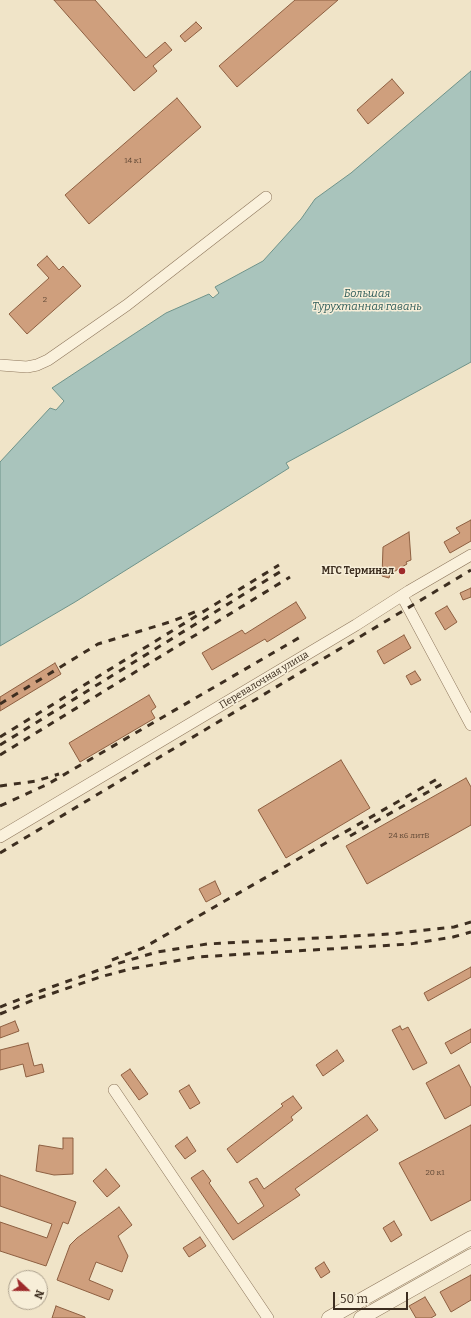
<!DOCTYPE html>
<html>
<head>
<meta charset="utf-8">
<style>
	body { margin:0 }
	#map { position:relative; width:471px; height:1318px; overflow:hidden; background:#f0e4c8; font-family:Bitter,serif }
	canvas { display:block }
	.north { position:absolute; left:8px; top:1270px; width:40px; height:40px; box-sizing:border-box; background:#f7eed8; border:1px solid #ada18e; border-radius:50%; rotate:112deg; font-size:11px; font-weight:700; line-height:16px; text-align:center; color:#3d2e20 }
	.north::after { content:''; display:block; margin:auto; width:14px; height:18px; background:#9e2a2b; clip-path:polygon(50% 0,100% 100%,50% 72%,0 100%) }
	.scale { position:absolute; left:333px; top:1292px; width:75px; height:18px; box-sizing:border-box; border:2px solid #3d2e20; border-top:0; padding-left:5px; font-size:12px; line-height:14px; white-space:nowrap; color:#3d2e20; -webkit-text-stroke:3px #f7eed8; paint-order:stroke }
</style>
</head>
<body>
<div id="map">
<canvas width="471" height="1318"></canvas>
<div class="north">N</div>
<div class="scale">50 m</div>
</div>
<script>
const ctx = document.querySelector('canvas').getContext('2d');
ctx.lineJoin = 'round';
function paint(path, color) {
  ctx.fillStyle = color;
  ctx.fill(path, 'evenodd');
}
function poly(rows) {
  const path = new Path2D();
  for (const r of rows) {
    path.moveTo(r[0], r[1]);
    for (let i = 2; i < r.length; i += 2) path.lineTo(r[i], r[i + 1]);
  }
  return path;
}
function stroke(path, color, width, dash) {
  ctx.strokeStyle = color;
  ctx.lineWidth = width;
  ctx.lineCap = dash ? 'butt' : 'round';
  ctx.setLineDash(dash || []);
  ctx.stroke(path);
}
function drawText(font, color, halo, rows, align = 'center') {
  ctx.font = font + ' Bitter,serif';
  ctx.lineWidth = 3;
  ctx.setLineDash([]);
  ctx.textBaseline = 'middle';
  ctx.strokeStyle = halo;
  ctx.fillStyle = color;
  for (const [text, x, y, turn = 0] of rows) {
    ctx.save();
    ctx.translate(x, y);
    ctx.rotate((+turn || 0) * Math.PI / 180);
    ctx.textAlign = isNaN(turn) ? turn : align;
    if (halo) ctx.strokeText(text, 0, 0);
    ctx.fillText(text, 0, 0);
    ctx.restore();
  }
}
const water = poly([
	[471,71,471,362,286,463,289,468,75,602,0,646,0,462,50,408,56,410,64,401,52,388,166,313,209,294,213,298,219,293,215,287,263,261,301,219,315,199,351,173,471,71]
]);
paint(water, '#a9c4bc');
stroke(water, '#6f938a', 1);
const building = poly([
	[54,0,95,0,146,58,165,42,172,50,153,66,157,71,134,91,54,0],
	[295,0,338,0,237,87,219,66,295,0],
	[196,22,202,28,185,42,180,36,196,22],
	[392,79,404,93,368,124,357,110,392,79],
	[177,98,201,127,89,224,65,195,177,98],
	[47,256,59,270,63,266,81,286,27,334,9,314,49,278,37,265,47,256],
	[471,520,471,541,450,553,444,542,460,533,456,528,471,520],
	[409,532,411,560,406,562,407,564,390,574,389,578,382,576,383,547,409,532],
	[471,588,471,597,463,600,460,593,471,588],
	[296,602,306,618,267,642,265,639,212,670,202,653,242,630,245,634,296,602],
	[447,606,457,622,445,630,435,613,447,606],
	[404,635,411,648,384,664,377,651,404,635],
	[55,663,61,674,0,711,0,697,55,663],
	[415,671,421,680,411,685,406,676,415,671],
	[149,695,156,707,151,711,155,718,80,762,69,743,149,695],
	[341,760,370,808,286,858,258,810,341,760],
	[466,778,471,787,471,825,367,884,346,846,466,778],
	[215,881,221,894,206,902,199,889,215,881],
	[471,967,471,977,428,1001,424,993,471,967],
	[15,1021,19,1031,0,1038,0,1027,15,1021],
	[400,1026,402,1030,408,1027,427,1063,413,1070,392,1030,400,1026],
	[471,1029,471,1042,451,1054,445,1043,471,1029],
	[28,1043,34,1066,42,1064,44,1072,26,1077,23,1064,0,1070,0,1050,28,1043],
	[337,1050,344,1061,323,1076,316,1065,337,1050],
	[459,1065,471,1088,471,1105,445,1119,426,1083,459,1065],
	[130,1069,148,1094,139,1100,121,1075,130,1069],
	[189,1085,200,1103,190,1109,179,1091,189,1085],
	[293,1096,302,1108,291,1117,293,1120,237,1163,227,1149,283,1106,281,1104,293,1096],
	[367,1115,378,1130,295,1189,300,1195,233,1240,191,1178,203,1170,211,1181,209,1183,238,1224,264,1206,249,1182,257,1178,264,1189,367,1115],
	[471,1125,471,1200,431,1221,399,1163,471,1125],
	[187,1137,196,1151,185,1159,175,1146,187,1137],
	[63,1138,73,1138,73,1174,54,1175,36,1171,39,1145,63,1149,63,1138],
	[106,1169,120,1186,107,1197,93,1181,106,1169],
	[0,1175,76,1202,68,1224,63,1222,46,1266,0,1251,0,1222,47,1238,52,1224,0,1206,0,1175],
	[119,1207,132,1225,118,1236,128,1256,122,1272,96,1262,89,1280,113,1290,109,1300,57,1280,70,1245,77,1238,119,1207],
	[394,1221,402,1235,391,1242,383,1228,394,1221],
	[200,1237,206,1246,189,1257,183,1248,200,1237],
	[324,1262,330,1272,321,1278,315,1268,324,1262],
	[471,1275,471,1300,451,1312,440,1292,471,1275],
	[425,1297,436,1315,431,1318,416,1318,409,1306,425,1297],
	[56,1306,85,1317,85,1318,52,1318,56,1306]
]);
paint(building, '#cf9f7d');
stroke(building, '#8d5f41', 1);
const minor = poly([
	[0,365,27,367,37,365,48,360,127,305,266,197],
	[402,596,471,725],
	[0,837,356,625,409,591,471,555],
	[114,1090,268,1318]
]);
const tertiary = poly([
	[329,1318,471,1238],
	[361,1318,471,1256]
]);
stroke(minor, '#8d765c', 12);
stroke(tertiary, '#8d765c', 15);
stroke(minor, '#faf1dc', 11);
stroke(tertiary, '#faf1dc', 14);
stroke(poly([
	[0,704,98,644,173,621,197,611],
	[0,737,279,565],
	[0,745,283,570],
	[0,755,290,577],
	[0,786,36,781,59,774],
	[0,806,48,784,302,636],
	[350,836,442,784],
	[0,853,471,570],
	[112,960,143,948,439,778],
	[0,1007,43,990,116,964,157,952,207,944,390,934,454,927,471,922],
	[0,1014,33,1000,100,977,130,969,197,957,410,944,453,937,471,932]
]), '#3d2e20', 3, [7, 7]);
for (const [x, y, r, color] of [
	[402,571,4,"#9e2a2b"]
]) {
  const dot = new Path2D();
  dot.arc(x, y, r, 0, 2 * Math.PI);
  ctx.fillStyle = color;
  ctx.fill(dot);
  stroke(dot, '#f7eed8', 1.5);
}
drawText('8px', '#624a37', null, [
	["14 к1",133,161],
	["2",45,300],
	["24 к6 литВ",409,836],
	["20 к1",435,1173]
]);
drawText('bold 10px', '#3d2e20', '#f7eed8', [
	["МГС Терминал",394,571]
], 'right');
drawText('10px', '#3d2e20', '#f7eed8', [
	["Перевалочная улица",264,680,-31]
]);
drawText('italic 11px', '#2f5d5a', '#f7eed8', [
	["Большая",367,294],
	["Турухтанная гавань",367,307]
]);
</script>
</body>
</html>
